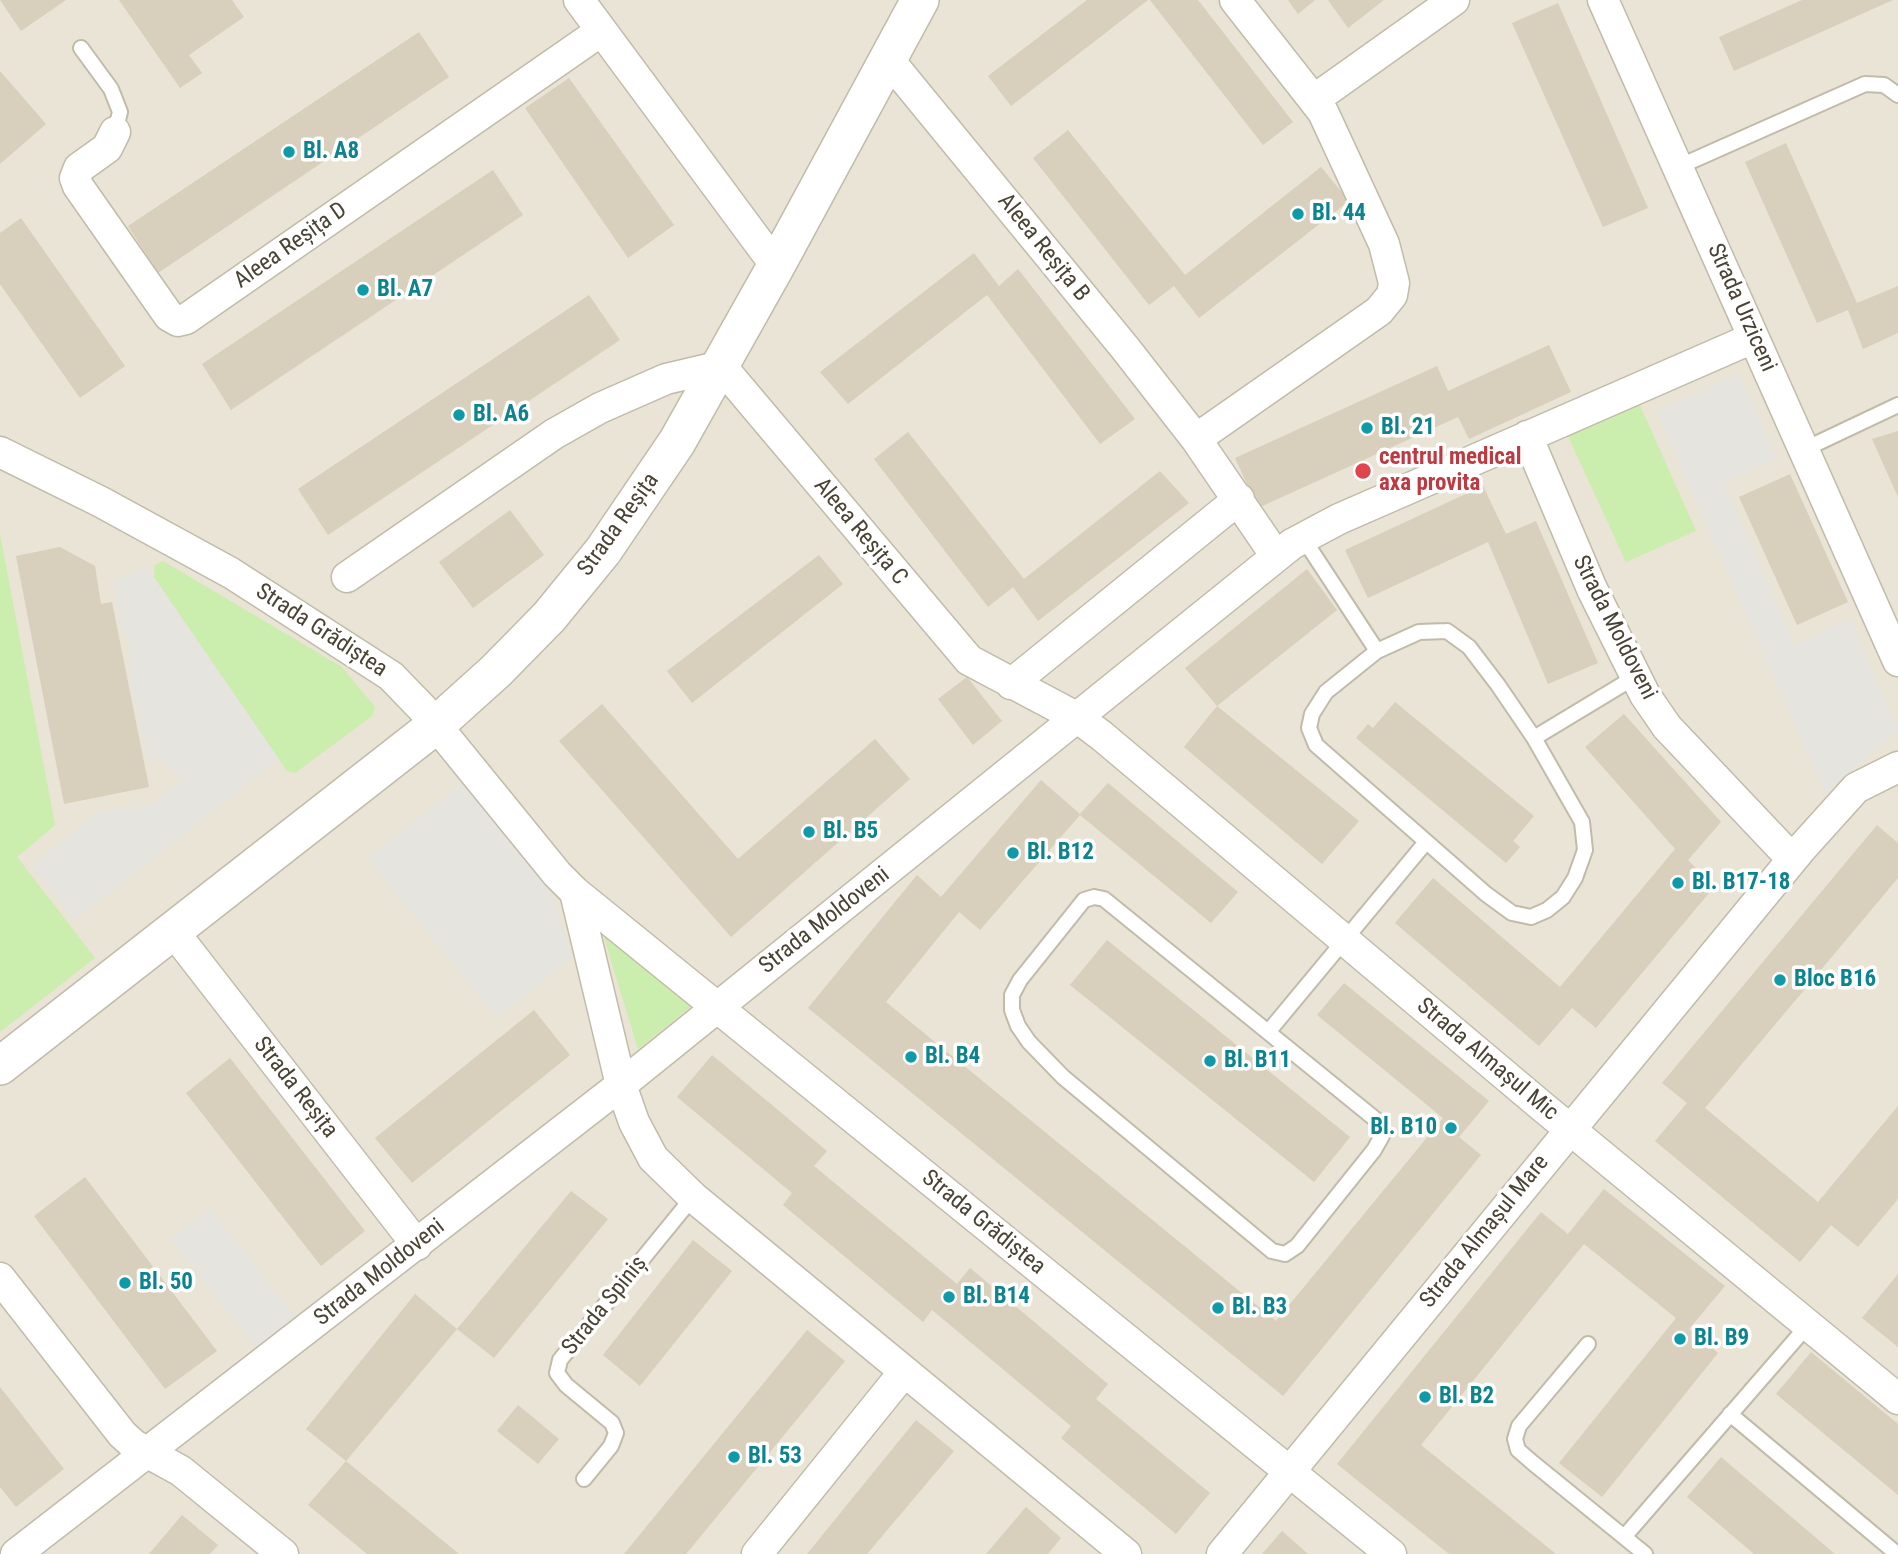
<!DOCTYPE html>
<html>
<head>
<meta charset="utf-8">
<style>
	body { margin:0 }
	canvas { display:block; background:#f5f2e7 }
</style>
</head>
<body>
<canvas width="1898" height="1554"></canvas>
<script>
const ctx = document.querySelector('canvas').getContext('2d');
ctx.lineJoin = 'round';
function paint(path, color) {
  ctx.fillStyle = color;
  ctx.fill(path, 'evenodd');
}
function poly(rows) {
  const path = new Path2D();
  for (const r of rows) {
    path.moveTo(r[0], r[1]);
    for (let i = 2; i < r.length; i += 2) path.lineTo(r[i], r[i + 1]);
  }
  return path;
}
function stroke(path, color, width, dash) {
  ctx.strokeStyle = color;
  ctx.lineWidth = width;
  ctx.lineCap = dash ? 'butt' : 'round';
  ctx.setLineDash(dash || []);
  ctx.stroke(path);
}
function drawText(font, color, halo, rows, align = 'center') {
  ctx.font = font + ' "Roboto Condensed",sans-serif';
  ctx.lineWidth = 7;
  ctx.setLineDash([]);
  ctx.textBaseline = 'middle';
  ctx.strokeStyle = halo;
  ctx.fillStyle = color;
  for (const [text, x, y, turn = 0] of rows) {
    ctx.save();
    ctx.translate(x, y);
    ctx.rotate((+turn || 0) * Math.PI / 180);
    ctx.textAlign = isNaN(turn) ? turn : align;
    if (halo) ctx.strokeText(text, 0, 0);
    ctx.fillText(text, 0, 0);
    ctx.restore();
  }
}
paint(poly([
	[0,0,1898,0,1898,1554,0,1554]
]), '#e9e4d5');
paint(poly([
	[1639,403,1696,531,1626,562,1568,436],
	[0,534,55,825,17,857,95,958,0,1032],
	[163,561,342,667,375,707,372,716,295,773,287,771,154,577,155,565],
	[600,924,694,1004,638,1049,612,964]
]), '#cbedad');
paint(poly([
	[1739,374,1777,458,1724,483,1794,645,1850,618,1898,730,1825,794,1656,411],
	[146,567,279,759,75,920,31,866,98,811,152,804,180,782,160,756,148,762,128,667,131,666,125,631,122,631,113,581],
	[463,782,548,887,573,957,497,1018,367,858],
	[210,1208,296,1318,256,1348,170,1238]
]), '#e6e4df');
paint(poly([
	[0,0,66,0,21,31],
	[119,0,232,0,244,17,189,55,202,73,180,88],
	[1087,0,1148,0,1011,106,988,76],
	[1150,0,1198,0,1293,122,1263,145],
	[1288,0,1315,0,1298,14],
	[1328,0,1384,0,1348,28],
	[1802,0,1893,0,1734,71,1719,37],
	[1558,3,1648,208,1603,227,1512,23],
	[419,32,449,77,158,273,128,226],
	[0,71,46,124,0,164],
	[569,78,674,225,628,258,525,108],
	[1068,130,1185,275,1321,167,1349,201,1199,318,1174,286,1149,305,1033,158],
	[1786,143,1857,303,1898,286,1898,333,1863,349,1848,310,1817,323,1745,162],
	[493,170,523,215,231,410,202,364],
	[21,218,125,366,80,398,0,284,0,233],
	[974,253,999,286,1018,269,1135,419,1100,444,987,295,848,404,820,372],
	[589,295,620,340,328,535,298,489],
	[1549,345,1571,392,1469,439,1458,417,1258,508,1235,458,1437,366,1448,391],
	[1898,431,1898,497,1872,439],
	[908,432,1024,579,1160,471,1189,503,1038,621,1013,587,988,607,874,459],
	[1790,474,1848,602,1797,625,1739,497],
	[1483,486,1506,534,1536,521,1598,663,1548,684,1488,542,1368,598,1345,550],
	[510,510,544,555,473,608,439,562],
	[60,547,95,566,101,604,112,602,149,787,64,804,16,556],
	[819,555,843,584,692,703,667,671],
	[1307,569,1337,610,1217,706,1359,821,1322,864,1184,747,1217,706,1185,668],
	[967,677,1002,721,973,745,938,699],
	[1395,702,1534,816,1513,841,1520,847,1506,863,1356,738,1368,724,1373,728],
	[602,704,738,859,875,739,910,779,731,937,559,741],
	[1624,714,1721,822,1688,860,1714,887,1596,1028,1572,1008,1539,1046,1395,923,1433,878,1560,987,1675,849,1585,747],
	[1041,780,1080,814,1108,783,1238,892,1211,923,1080,815,980,930,959,912,886,1002,1276,1321,1443,1118,1317,1015,1344,983,1489,1101,1459,1137,1481,1155,1283,1396,808,1008,917,875,941,897],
	[1877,825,1898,843,1898,878,1705,1108,1818,1202,1898,1106,1898,1199,1858,1247,1831,1225,1800,1262,1655,1141,1687,1103,1662,1083],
	[1107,940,1350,1137,1314,1182,1070,985],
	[534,1010,570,1055,412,1183,375,1138],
	[712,1055,827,1151,814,1166,957,1284,970,1268,1108,1384,1096,1399,1210,1493,1176,1534,1061,1438,1071,1426,932,1310,923,1322,783,1205,792,1193,677,1097],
	[230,1058,365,1231,321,1266,186,1093],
	[85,1177,217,1351,165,1389,34,1216],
	[1604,1189,1725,1286,1689,1329,1718,1353,1602,1497,1559,1463,1676,1318,1584,1244,1421,1445,1556,1554,1449,1554,1337,1464,1541,1212,1568,1234],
	[571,1191,608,1219,494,1358,457,1329],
	[693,1240,732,1271,640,1386,603,1355],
	[1898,1274,1898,1347,1862,1318],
	[415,1294,457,1329,346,1461,306,1429],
	[807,1330,845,1361,686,1554,624,1554],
	[1811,1352,1898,1424,1898,1495,1776,1394],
	[0,1387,64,1469,16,1507,0,1487],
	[518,1405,559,1439,538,1464,497,1431],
	[916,1420,954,1451,867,1554,807,1554],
	[1721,1457,1782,1509,1835,1554,1754,1554,1687,1497],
	[346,1461,459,1554,367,1554,308,1505],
	[1026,1507,1061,1538,1048,1554,986,1554],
	[182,1515,218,1545,210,1554,149,1554],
	[1282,1531,1308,1554,1262,1554]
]), '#d8cfbc');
const service = poly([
	[81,48,111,89,120,112,115,132],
	[1678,167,1865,84,1884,85,1898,95],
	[1805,449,1898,405],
	[1303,538,1377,651],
	[1447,631,1469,647,1498,685,1534,738,1582,822,1585,850,1575,878,1563,897,1547,910,1531,917,1512,913,1486,894,1316,745,1309,728,1312,714,1326,692,1377,651,1419,632,1447,631],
	[1534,738,1635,677],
	[1094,897,1104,899,1380,1123,1382,1136,1374,1150,1297,1246,1285,1254,1272,1251,1063,1077,1029,1042,1018,1026,1012,1010,1012,995,1020,980,1084,900,1094,897],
	[1269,1031,1426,842],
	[1588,1344,1519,1426,1515,1439,1518,1450,1533,1463,1645,1554],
	[1730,1414,1897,1554],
	[584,1479,611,1446,616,1433,612,1423,566,1385,557,1373,560,1360,693,1197],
	[1624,1537,1808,1325]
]);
const minor = poly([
	[579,0,776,266],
	[1603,0,1898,661],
	[888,59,1125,348,1196,439,1276,556],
	[1315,99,1454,0],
	[115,132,107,148,79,168,75,178,78,186,169,316,178,321,186,319,601,31],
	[1527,436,1592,589,1645,695,1667,727,1792,859],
	[1196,439,1379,311,1392,295,1394,283,1384,244,1323,112,1235,0],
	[0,452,101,502,231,573,391,676,422,708,557,874,575,892,1391,1554],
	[347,577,554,434,600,408,666,379,721,366,969,660,1078,718,1102,736,1544,1108,1898,1399],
	[1011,684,1239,499],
	[575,892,621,1085,634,1122,653,1158,693,1197,1126,1554],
	[173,931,417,1245],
	[0,1278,122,1434,134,1445,181,1471,283,1554],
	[16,1554,621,1085,1292,544,1339,519,1753,338],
	[757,1554,904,1372],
	[1222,1554,1801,849,1856,788,1898,767]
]);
const tertiary = poly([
	[0,1066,436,725,496,671,549,617,603,551,677,442,776,266,920,0]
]);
stroke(service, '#c1bba9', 18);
stroke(minor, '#c1bba9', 33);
stroke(tertiary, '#c1bba9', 40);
stroke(service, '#fff', 14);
stroke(minor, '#fff', 30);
stroke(tertiary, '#fff', 37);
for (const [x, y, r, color] of [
	[289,152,7,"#0f9aa8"],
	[1298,214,7,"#0f9aa8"],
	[363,290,7,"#0f9aa8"],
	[459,415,7,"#0f9aa8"],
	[1367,428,7,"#0f9aa8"],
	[1363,471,9,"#e0444e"],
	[809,832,7,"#0f9aa8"],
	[1013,853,7,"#0f9aa8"],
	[1678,883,7,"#0f9aa8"],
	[1780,980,7,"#0f9aa8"],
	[911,1057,7,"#0f9aa8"],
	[1210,1061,7,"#0f9aa8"],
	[1451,1128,7,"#0f9aa8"],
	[125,1283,7,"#0f9aa8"],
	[949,1297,7,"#0f9aa8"],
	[1218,1308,7,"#0f9aa8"],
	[1680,1339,7,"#0f9aa8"],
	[1425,1397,7,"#0f9aa8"],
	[734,1457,7,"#0f9aa8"]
]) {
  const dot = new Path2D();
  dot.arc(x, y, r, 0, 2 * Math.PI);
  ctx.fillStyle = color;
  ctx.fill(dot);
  stroke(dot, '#fff', 2.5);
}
drawText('bold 23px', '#0d838f', '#fff', [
	["Bl. A8",303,152],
	["Bl. 44",1312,214],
	["Bl. A7",377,290],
	["Bl. A6",473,415],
	["Bl. 21",1381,428],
	["Bl. B5",823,832],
	["Bl. B12",1027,853],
	["Bl. B17-18",1692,883],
	["Bloc B16",1794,980],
	["Bl. B4",925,1057],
	["Bl. B11",1224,1061],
	["Bl. B10",1437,1128,"right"],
	["Bl. 50",139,1283],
	["Bl. B14",963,1297],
	["Bl. B3",1232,1308],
	["Bl. B9",1694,1339],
	["Bl. B2",1439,1397],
	["Bl. 53",748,1457]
], 'left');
drawText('23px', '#494335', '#fff', [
	["Aleea Reșița D",291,246,-35],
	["Aleea Reșița B",1043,248,51],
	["Strada Urziceni",1741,308,66],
	["Strada Reșița",619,525,-54],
	["Aleea Reșița C",860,532,50],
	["Strada Moldoveni",1614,628,63],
	["Strada Grădiștea",321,631,33],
	["Strada Moldoveni",825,921,-38],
	["Strada Almașul Mic",1487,1060,40],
	["Strada Reșița",295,1088,52],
	["Strada Grădiștea",983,1223,39],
	["Strada Almașul Mare",1485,1232,-51],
	["Strada Moldoveni",380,1273,-38],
	["Strada Spiniș",605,1306,-51]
]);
drawText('bold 23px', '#be3a42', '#fff', [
	["centrul medical",1379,458],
	["axa provita",1379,484]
], 'left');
</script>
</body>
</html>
